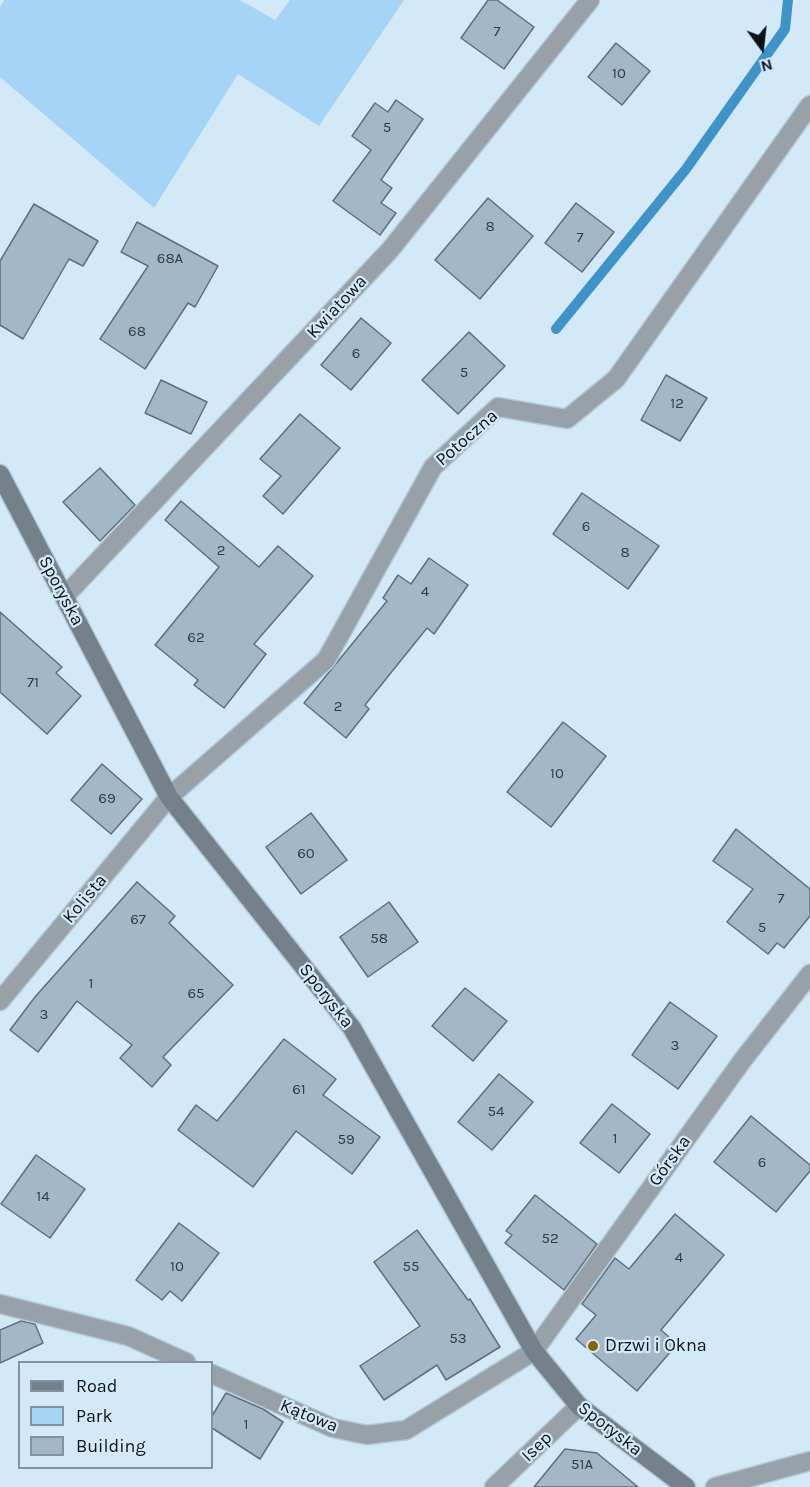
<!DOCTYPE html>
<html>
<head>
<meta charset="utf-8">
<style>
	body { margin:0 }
	#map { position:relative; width:810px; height:1487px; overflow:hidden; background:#d4e9f8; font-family:Karla,sans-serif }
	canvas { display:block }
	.legend { position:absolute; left:18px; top:1361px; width:195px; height:108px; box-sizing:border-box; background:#d4e9f8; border:2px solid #84939f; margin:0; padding:8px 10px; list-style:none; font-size:18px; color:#0c1319 }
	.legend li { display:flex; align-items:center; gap:12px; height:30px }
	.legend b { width:30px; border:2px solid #84939f }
	.north { position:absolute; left:732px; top:18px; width:60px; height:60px; -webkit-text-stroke:4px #d4e9f8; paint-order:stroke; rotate:165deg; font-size:16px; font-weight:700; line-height:24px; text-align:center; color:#0c1319 }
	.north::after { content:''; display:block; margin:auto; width:21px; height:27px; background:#0c1319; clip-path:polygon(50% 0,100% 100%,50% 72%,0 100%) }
</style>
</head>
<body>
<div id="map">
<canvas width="810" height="1487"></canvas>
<ul class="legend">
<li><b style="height:8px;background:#74808a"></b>Road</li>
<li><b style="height:16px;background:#a6d4f6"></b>Park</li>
<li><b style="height:16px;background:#a3b7c6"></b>Building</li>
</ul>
<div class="north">N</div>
</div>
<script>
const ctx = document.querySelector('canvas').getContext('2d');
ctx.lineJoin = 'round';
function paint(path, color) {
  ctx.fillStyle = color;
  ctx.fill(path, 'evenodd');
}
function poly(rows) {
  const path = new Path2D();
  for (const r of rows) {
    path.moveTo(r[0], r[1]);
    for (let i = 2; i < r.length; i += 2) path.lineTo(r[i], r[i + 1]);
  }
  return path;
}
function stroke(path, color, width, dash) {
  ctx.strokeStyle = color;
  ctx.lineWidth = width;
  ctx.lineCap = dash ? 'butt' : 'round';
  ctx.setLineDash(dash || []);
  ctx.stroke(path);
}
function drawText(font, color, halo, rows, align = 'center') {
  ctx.font = font + ' Karla,sans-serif';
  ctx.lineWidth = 4.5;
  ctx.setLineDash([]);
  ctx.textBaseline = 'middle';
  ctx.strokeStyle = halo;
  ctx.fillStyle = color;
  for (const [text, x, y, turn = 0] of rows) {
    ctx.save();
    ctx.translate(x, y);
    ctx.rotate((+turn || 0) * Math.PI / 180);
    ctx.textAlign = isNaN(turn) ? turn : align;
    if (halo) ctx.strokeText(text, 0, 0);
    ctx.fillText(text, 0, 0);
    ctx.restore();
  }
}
paint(poly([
	[4,0,240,0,275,20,290,0,404,0,319,126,238,74,154,208,0,77,0,7]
]), '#a6d4f6');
stroke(poly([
	[556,329,686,169,785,29,788,0]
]), '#3e93c9', 10);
const building = poly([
	[488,0,497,0,534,27,504,69,461,38,488,0],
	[616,43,650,71,622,105,588,77,616,43],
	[396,100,423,119,381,180,392,188,381,203,396,213,380,235,333,201,371,150,352,136,375,103,388,112,396,100],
	[488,198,533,236,480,299,435,260,488,198],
	[576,203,614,232,582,272,545,243,576,203],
	[34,204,98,241,83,266,69,259,23,339,0,325,0,261,34,204],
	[137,222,218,266,195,307,188,303,145,369,100,339,148,266,121,252,137,222],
	[361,318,391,343,351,390,321,365,361,318],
	[469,332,505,366,458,414,422,380,469,332],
	[666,375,707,398,680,441,641,420,666,375],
	[161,380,207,402,191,434,145,413,161,380],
	[300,414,340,448,283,514,263,496,281,476,260,459,300,414],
	[100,468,135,505,100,541,63,502,100,468],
	[582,493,659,546,628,589,553,534,582,493],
	[181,501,259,567,278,546,313,576,254,644,266,654,224,708,194,685,198,680,155,645,219,567,165,520,181,501],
	[429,558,468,585,434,634,427,628,365,705,369,709,346,738,304,703,387,601,383,598,398,575,411,584,429,558],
	[0,612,62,667,56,673,81,696,47,734,0,692,0,612],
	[563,722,606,756,551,827,507,792,563,722],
	[102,764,142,799,111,834,71,800,102,764],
	[311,813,347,860,301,894,266,847,311,813],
	[736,829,810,889,810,916,784,948,777,943,768,954,727,922,753,889,713,861,736,829],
	[137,882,175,916,169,923,233,985,163,1057,171,1065,152,1087,120,1058,132,1045,77,1001,38,1052,10,1030,35,997,137,882],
	[389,902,418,942,368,977,340,937,389,902],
	[465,988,507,1021,473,1061,432,1026,465,988],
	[670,1002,717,1036,678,1089,632,1055,670,1002],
	[284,1039,336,1079,323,1095,380,1137,352,1174,296,1131,253,1187,178,1130,196,1105,217,1121,284,1039],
	[499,1074,533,1102,492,1150,458,1122,499,1074],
	[612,1104,650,1134,619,1173,580,1143,612,1104],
	[751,1116,810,1165,810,1171,776,1212,714,1162,751,1116],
	[36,1155,85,1189,50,1238,1,1204,36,1155],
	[535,1195,597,1244,564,1290,505,1243,512,1235,506,1231,535,1195],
	[675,1214,724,1255,661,1330,677,1344,637,1391,576,1339,596,1315,582,1304,615,1258,629,1269,675,1214],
	[179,1223,219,1253,182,1301,170,1291,162,1300,136,1280,179,1223],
	[417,1230,468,1300,470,1299,500,1347,446,1380,437,1365,384,1400,360,1366,420,1326,374,1262,417,1230],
	[21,1321,35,1324,43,1343,0,1363,0,1330,21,1321],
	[226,1393,263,1409,283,1422,260,1459,212,1428,212,1416,226,1393],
	[565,1449,597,1453,638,1487,534,1487,565,1449]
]);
paint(building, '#a3b7c6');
stroke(building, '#5e707e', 1.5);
const street = poly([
	[64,597,390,250,590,0],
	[0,1001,169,797,326,660,433,467,498,407,567,419,616,379,810,105],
	[0,1304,128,1336,186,1362],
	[212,1374,333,1428,367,1435,406,1430,534,1351,742,1061,810,974],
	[494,1487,579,1406],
	[715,1487,810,1461]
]);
const secondary = poly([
	[0,474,169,797,352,1028,534,1351,579,1406,686,1487]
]);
stroke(street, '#b4c7d4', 21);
stroke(secondary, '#b4c7d4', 21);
stroke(street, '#98a1a8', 18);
stroke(secondary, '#74808a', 18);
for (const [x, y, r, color] of [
	[593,1346,6,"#846800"]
]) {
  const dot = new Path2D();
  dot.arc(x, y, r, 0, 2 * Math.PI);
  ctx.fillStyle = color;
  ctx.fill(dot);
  stroke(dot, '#d4e9f8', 2);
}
drawText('15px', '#323c44', null, [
	["7",497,32],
	["10",619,74],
	["5",387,128],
	["8",490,227],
	["7",580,238],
	["68A",170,259],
	["68",137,332],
	["6",356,354],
	["5",464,373],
	["12",677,404],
	["6",586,527],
	["2",221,551],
	["8",625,553],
	["4",425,592],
	["62",196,638],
	["71",33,683],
	["2",338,707],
	["10",557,774],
	["69",107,799],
	["60",306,854],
	["7",781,899],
	["67",138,920],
	["5",762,928],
	["58",379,939],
	["1",91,984],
	["65",196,994],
	["3",44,1015],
	["3",675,1046],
	["61",299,1090],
	["54",496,1112],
	["1",615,1139],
	["59",346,1140],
	["6",762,1163],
	["14",43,1197],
	["52",550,1239],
	["4",679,1258],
	["10",177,1267],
	["55",411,1267],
	["53",458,1339],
	["1",246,1425],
	["51A",582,1465]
]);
drawText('18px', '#0c1319', '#d4e9f8', [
	["Kwiatowa",337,307,-47],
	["Potoczna",467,438,-41],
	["Sporyska",61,591,62],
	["Kolista",85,899,-50],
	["Sporyska",326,996,52],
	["Górska",670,1161,-54],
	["Kątowa",309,1416,22],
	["Sporyska",610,1429,38],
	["Isep",537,1447,-44]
]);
drawText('18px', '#0c1319', '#d4e9f8', [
	["Drzwi i Okna",605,1346]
], 'left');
</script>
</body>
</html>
